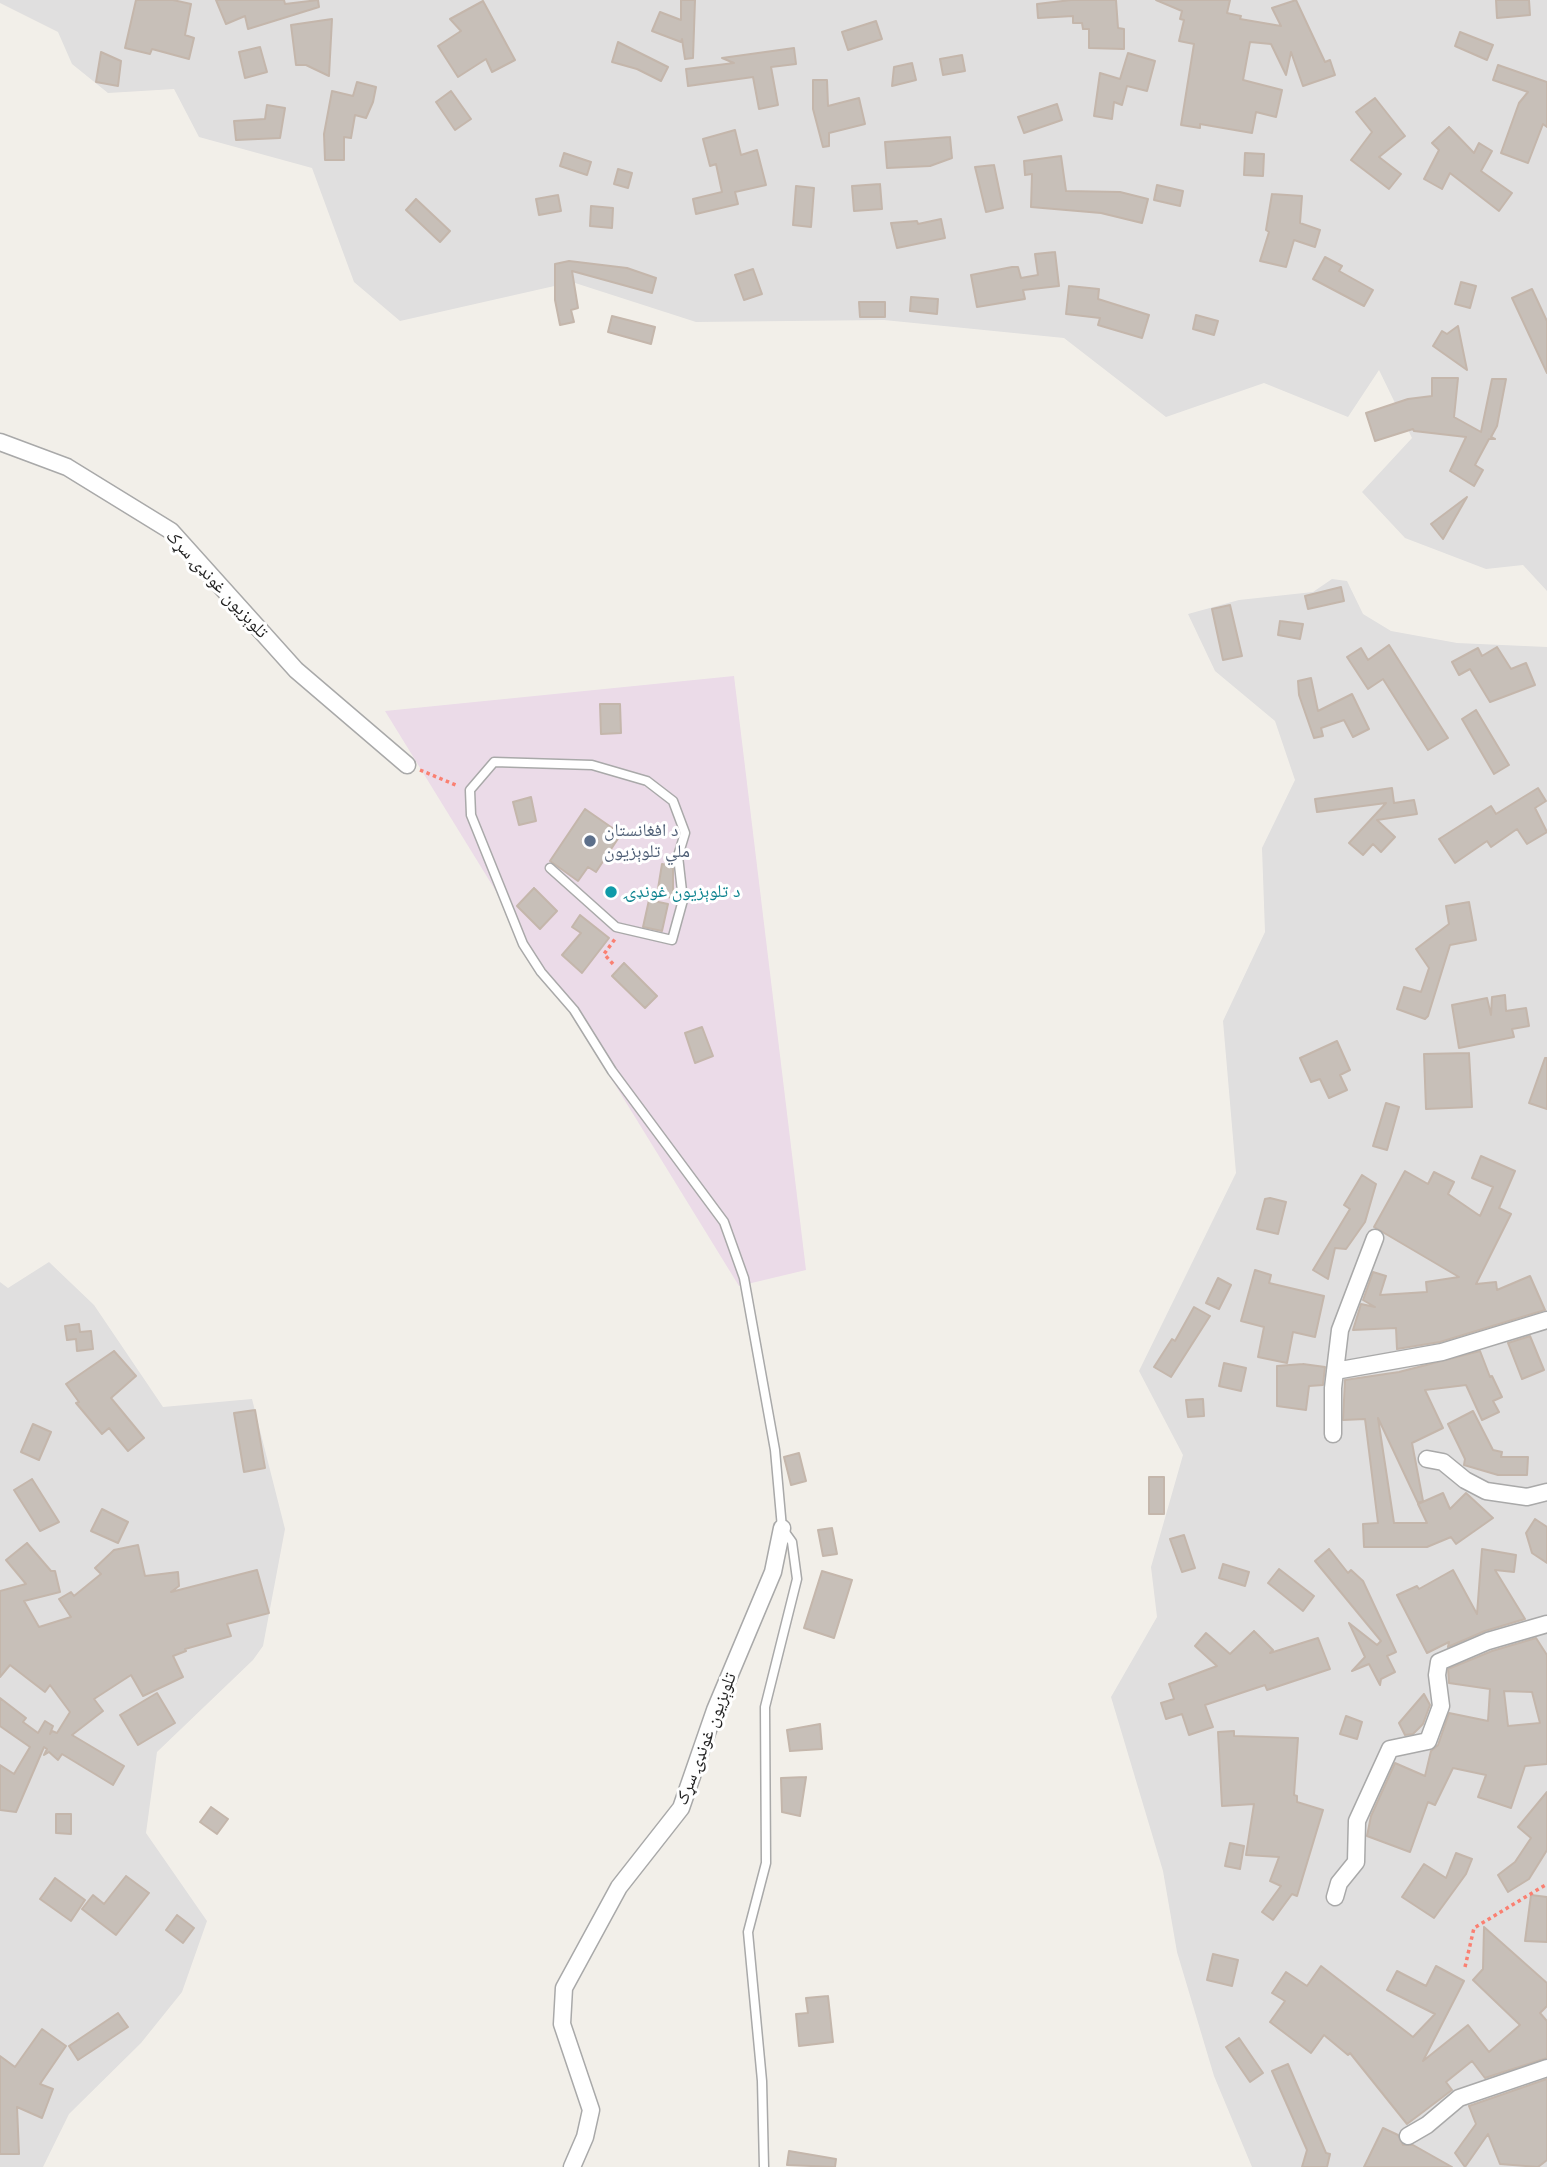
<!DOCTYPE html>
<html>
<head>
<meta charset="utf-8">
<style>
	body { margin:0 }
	canvas { display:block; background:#f2efe9 }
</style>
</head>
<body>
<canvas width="1547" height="2167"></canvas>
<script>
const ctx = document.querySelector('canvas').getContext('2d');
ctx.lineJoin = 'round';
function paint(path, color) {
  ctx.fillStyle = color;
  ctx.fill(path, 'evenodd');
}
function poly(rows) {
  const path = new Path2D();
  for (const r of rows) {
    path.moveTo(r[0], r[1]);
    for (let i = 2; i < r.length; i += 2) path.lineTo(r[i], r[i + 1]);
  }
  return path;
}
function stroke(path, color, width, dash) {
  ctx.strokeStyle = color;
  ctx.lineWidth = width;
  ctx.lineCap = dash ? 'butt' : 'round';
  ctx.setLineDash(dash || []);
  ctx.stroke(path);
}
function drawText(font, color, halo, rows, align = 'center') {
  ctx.font = font + ' Mulish,"Noto Naskh Arabic",sans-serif';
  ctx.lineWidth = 6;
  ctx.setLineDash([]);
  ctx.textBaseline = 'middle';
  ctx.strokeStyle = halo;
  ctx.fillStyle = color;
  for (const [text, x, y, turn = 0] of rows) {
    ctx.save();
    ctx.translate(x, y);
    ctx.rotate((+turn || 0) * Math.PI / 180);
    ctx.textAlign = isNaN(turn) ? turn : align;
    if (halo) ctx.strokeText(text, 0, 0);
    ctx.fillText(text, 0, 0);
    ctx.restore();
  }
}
paint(poly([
	[0,0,1547,0,1547,591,1523,565,1486,569,1405,538,1362,492,1412,438,1379,370,1348,417,1264,383,1166,417,1064,338,884,320,696,322,572,282,400,321,354,282,312,168,199,137,174,89,108,93,72,64,58,32,0,3],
	[1332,579,1347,581,1363,614,1391,631,1457,643,1547,647,1547,2167,1252,2167,1214,2076,1177,1952,1163,1871,1111,1697,1157,1617,1151,1567,1183,1455,1139,1371,1236,1173,1223,1021,1265,932,1262,848,1295,780,1275,721,1215,671,1188,614,1239,600,1313,592],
	[49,1262,94,1305,163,1407,252,1399,285,1529,263,1646,253,1660,157,1752,146,1833,207,1921,182,1992,141,2043,69,2114,43,2167,0,2167,0,1282,8,1288]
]), '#e0dfdf');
paint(poly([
	[734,676,806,1270,739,1286,385,711]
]), '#ebdbe8');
const building = poly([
	[136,0,173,0,191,4,185,35,194,38,189,59,152,49,150,54,125,48,136,0],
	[216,0,284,0,285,4,318,0,319,7,248,29,245,16,226,24,216,0],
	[681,0,695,0,693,58,685,59,682,39,681,42,652,31,660,12,681,20,681,0],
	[1071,0,1116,0,1118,28,1124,29,1124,49,1089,48,1089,29,1083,29,1082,23,1073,23,1073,16,1038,18,1037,4,1071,0],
	[1156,0,1230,0,1227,13,1241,16,1240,19,1281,26,1272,8,1296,0,1325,62,1330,60,1335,75,1303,86,1291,52,1286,75,1271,44,1250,42,1243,80,1282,90,1276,117,1256,112,1252,133,1200,124,1200,128,1181,125,1194,44,1179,41,1184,20,1180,19,1182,11,1156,0],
	[1496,0,1529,0,1530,15,1497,18,1496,0],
	[483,1,515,60,492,72,486,59,458,77,438,46,461,31,450,19,483,1],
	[332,19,329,76,306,65,296,65,291,25,332,19],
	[876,21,882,39,848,50,842,32,876,21],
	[1460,32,1493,45,1487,60,1455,46,1460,32],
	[618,42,668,67,661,81,637,69,612,62,618,42],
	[260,47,267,72,245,78,239,52,260,47],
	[794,48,796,64,771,67,778,105,759,109,753,77,688,86,686,69,734,63,722,58,794,48],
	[101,52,121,61,118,86,96,82,101,52],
	[1128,53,1155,61,1147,91,1127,86,1122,105,1114,102,1112,119,1094,116,1100,73,1120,79,1128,53],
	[962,55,965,71,943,75,940,59,962,55],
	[912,63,916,80,892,86,894,67,912,63],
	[1498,65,1547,82,1547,127,1543,124,1528,163,1501,153,1519,103,1528,92,1493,80,1498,65],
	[813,80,827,80,828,106,859,98,865,124,829,133,829,146,823,147,813,109,813,80],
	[357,82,376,87,373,102,366,118,355,115,351,138,344,137,344,160,325,160,324,134,332,91,353,96,357,82],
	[451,91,471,119,455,130,436,102,451,91],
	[1375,98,1405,136,1379,157,1401,174,1389,189,1351,160,1372,132,1356,112,1375,98],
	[1057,104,1062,120,1024,133,1018,117,1057,104],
	[267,105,285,108,280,138,236,140,234,121,265,119,267,105],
	[1449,127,1474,153,1479,143,1492,151,1481,171,1512,193,1499,211,1450,173,1442,189,1424,179,1439,150,1432,143,1449,127],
	[735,130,741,155,757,150,766,185,735,192,738,204,696,214,693,199,722,192,716,164,710,166,703,139,735,130],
	[950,137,952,158,930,166,887,168,885,142,950,137],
	[564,153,591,162,587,175,560,166,564,153],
	[1245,153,1264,154,1263,176,1244,175,1245,153],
	[1061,156,1066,191,1120,192,1148,199,1142,223,1101,213,1031,207,1032,174,1025,175,1024,161,1061,156],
	[994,165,1003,208,986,212,975,167,994,165],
	[618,169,632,173,628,188,614,184,618,169],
	[880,184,882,209,854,211,852,186,880,184],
	[1157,185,1183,191,1180,206,1154,200,1157,185],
	[796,186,814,188,811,227,793,225,796,186],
	[1272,194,1302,196,1300,223,1320,230,1315,247,1294,240,1286,267,1260,261,1269,232,1266,230,1272,194],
	[558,195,561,211,539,215,536,199,558,195],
	[416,199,450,231,440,242,406,210,416,199],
	[591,206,613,208,612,228,590,226,591,206],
	[941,219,945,238,897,248,891,223,917,221,918,224,941,219],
	[1055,252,1059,286,1023,290,1025,299,977,307,971,275,1012,267,1018,267,1021,278,1038,275,1035,254,1055,252],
	[1325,257,1342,266,1339,271,1373,290,1364,306,1313,279,1325,257],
	[569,261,627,268,656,278,652,293,572,271,578,308,571,310,574,322,560,325,555,300,555,264,569,261],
	[753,269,762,294,744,300,735,275,753,269],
	[1461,282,1476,286,1470,308,1455,304,1461,282],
	[1069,286,1099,289,1098,299,1149,315,1142,338,1098,325,1100,318,1066,314,1069,286],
	[1532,289,1547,321,1547,373,1512,298,1532,289],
	[911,297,938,299,937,314,910,311,911,297],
	[859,302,885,302,885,317,860,317,859,302],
	[1196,315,1218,321,1214,335,1193,329,1196,315],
	[612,316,655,327,651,344,608,332,612,316],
	[1458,326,1467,370,1433,346,1442,331,1447,334,1458,326],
	[1432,378,1458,378,1454,417,1481,432,1492,379,1506,379,1497,426,1491,437,1495,439,1489,439,1475,465,1483,470,1474,486,1450,471,1466,437,1414,431,1413,429,1375,441,1366,413,1408,399,1432,396,1432,378],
	[1467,497,1443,539,1431,524,1467,497],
	[1341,587,1344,601,1308,609,1305,596,1341,587],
	[1230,605,1242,656,1223,660,1212,609,1230,605],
	[1280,621,1303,624,1300,639,1278,635,1280,621],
	[1389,645,1448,738,1428,750,1383,679,1368,689,1347,657,1361,648,1368,660,1389,645],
	[1497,647,1511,669,1526,663,1535,685,1490,702,1470,669,1459,675,1452,662,1478,648,1482,656,1497,647],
	[1311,678,1318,711,1352,694,1369,729,1353,737,1344,720,1321,728,1323,736,1314,738,1299,695,1298,681,1311,678],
	[600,704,620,704,621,733,601,734,600,704],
	[1476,710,1509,765,1494,774,1462,719,1476,710],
	[1392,788,1394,803,1414,800,1417,814,1377,820,1395,837,1381,852,1373,844,1363,855,1349,843,1386,803,1317,812,1315,799,1392,788],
	[1538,788,1546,801,1535,808,1547,832,1527,844,1517,829,1491,847,1487,841,1455,863,1439,839,1491,806,1496,814,1538,788],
	[531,797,536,821,519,825,513,802,531,797],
	[585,809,621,834,596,872,588,867,578,881,550,861,585,809],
	[662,864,673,866,673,898,657,895,662,864],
	[534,888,557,911,540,929,517,906,534,888],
	[649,900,668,904,662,931,643,927,649,900],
	[1469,902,1476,940,1450,945,1428,1016,1425,1019,1397,1009,1404,987,1421,992,1429,968,1416,949,1449,924,1446,906,1469,902],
	[580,915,609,938,582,973,562,955,581,933,572,927,580,915],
	[624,963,657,996,645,1008,612,976,624,963],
	[1505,995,1506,1011,1526,1008,1529,1026,1512,1029,1514,1037,1459,1048,1452,1005,1487,998,1491,1015,1492,997,1505,995],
	[702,1027,713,1056,695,1063,685,1033,702,1027],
	[1337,1041,1350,1070,1340,1075,1347,1090,1329,1098,1320,1079,1311,1082,1300,1058,1337,1041],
	[1469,1053,1472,1107,1426,1109,1424,1054,1469,1053],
	[1545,1058,1547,1058,1547,1109,1529,1103,1545,1058],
	[1386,1103,1399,1107,1387,1150,1373,1146,1386,1103],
	[1481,1156,1515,1171,1499,1208,1511,1214,1476,1284,1496,1282,1497,1290,1530,1276,1545,1310,1440,1342,1397,1349,1396,1328,1353,1330,1361,1304,1375,1307,1363,1300,1373,1272,1386,1276,1380,1295,1427,1292,1426,1282,1459,1277,1374,1227,1405,1171,1428,1184,1434,1172,1454,1182,1448,1194,1480,1216,1493,1187,1472,1178,1481,1156],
	[1362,1175,1376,1184,1365,1222,1346,1249,1335,1248,1328,1279,1313,1270,1350,1209,1344,1205,1362,1175],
	[1270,1198,1286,1202,1278,1234,1257,1229,1265,1199,1270,1198],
	[1255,1270,1271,1275,1269,1283,1324,1296,1315,1337,1293,1332,1287,1363,1258,1357,1264,1327,1241,1321,1255,1270],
	[1218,1278,1231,1285,1219,1309,1206,1303,1218,1278],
	[1194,1307,1210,1316,1171,1377,1154,1367,1172,1339,1175,1341,1194,1307],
	[79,1324,80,1332,91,1331,93,1349,77,1351,76,1339,67,1340,65,1326,79,1324],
	[1530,1336,1544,1370,1522,1379,1508,1343,1530,1336],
	[114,1351,136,1376,111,1398,144,1438,128,1451,109,1428,102,1434,76,1403,79,1402,66,1384,114,1351],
	[1480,1351,1490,1377,1492,1376,1502,1397,1493,1401,1499,1412,1482,1420,1466,1385,1425,1390,1443,1428,1412,1443,1423,1501,1418,1503,1378,1418,1394,1523,1427,1523,1418,1504,1443,1493,1450,1509,1466,1493,1493,1518,1456,1544,1451,1537,1427,1547,1364,1547,1363,1524,1378,1523,1365,1419,1343,1420,1345,1380,1399,1372,1480,1351],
	[1224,1363,1246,1368,1241,1391,1219,1386,1224,1363],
	[1303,1364,1325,1367,1323,1385,1309,1386,1306,1410,1277,1406,1277,1366,1303,1364],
	[1203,1399,1204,1416,1188,1417,1186,1400,1203,1399],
	[255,1410,265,1468,244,1472,234,1413,255,1410],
	[1473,1411,1493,1450,1502,1452,1501,1457,1528,1457,1527,1475,1498,1475,1464,1465,1465,1459,1448,1424,1473,1411],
	[33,1424,51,1432,39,1460,21,1452,33,1424],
	[799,1453,806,1481,791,1485,784,1457,799,1453],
	[1149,1477,1164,1477,1164,1514,1149,1514,1149,1477],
	[32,1479,59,1522,40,1531,14,1490,32,1479],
	[102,1509,128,1522,118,1543,91,1531,102,1509],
	[1535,1519,1547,1527,1547,1563,1532,1553,1526,1533,1535,1519],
	[832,1528,837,1554,823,1556,818,1530,832,1528],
	[1184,1535,1195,1568,1182,1572,1170,1539,1184,1535],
	[27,1543,51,1571,55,1571,60,1592,24,1601,39,1627,71,1617,59,1599,71,1592,74,1596,101,1574,95,1568,114,1550,138,1545,145,1576,178,1572,179,1586,171,1592,257,1570,269,1613,227,1624,231,1636,185,1649,186,1651,173,1656,183,1677,143,1696,131,1675,94,1699,103,1711,72,1735,124,1766,113,1785,62,1754,58,1760,49,1752,44,1755,47,1749,44,1747,16,1812,0,1810,0,1765,14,1774,30,1747,0,1726,0,1698,26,1718,23,1722,38,1733,45,1721,53,1726,50,1734,52,1731,57,1733,70,1712,50,1685,45,1692,10,1665,0,1677,0,1591,26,1584,6,1560,27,1543],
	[1329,1549,1348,1573,1351,1570,1363,1581,1396,1652,1387,1656,1395,1672,1381,1679,1380,1685,1369,1664,1352,1671,1365,1657,1349,1623,1377,1645,1381,1641,1315,1561,1329,1549],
	[1482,1549,1516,1555,1514,1572,1495,1570,1525,1619,1485,1631,1448,1647,1449,1642,1427,1653,1397,1595,1417,1586,1419,1589,1453,1570,1477,1614,1482,1549],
	[1223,1564,1249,1572,1245,1586,1219,1578,1223,1564],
	[1279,1569,1314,1596,1303,1611,1268,1583,1279,1569],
	[822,1571,852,1580,834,1638,804,1628,822,1571],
	[1254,1631,1273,1650,1270,1653,1318,1638,1330,1669,1267,1690,1265,1685,1205,1705,1213,1727,1189,1735,1182,1714,1166,1719,1161,1703,1174,1699,1169,1684,1217,1666,1195,1646,1206,1633,1230,1654,1254,1631],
	[1536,1638,1547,1655,1547,1764,1525,1766,1511,1808,1478,1797,1486,1775,1453,1768,1435,1805,1428,1802,1410,1852,1367,1836,1371,1816,1395,1763,1425,1776,1431,1751,1438,1745,1449,1713,1488,1721,1490,1689,1449,1683,1448,1669,1492,1651,1536,1638],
	[1504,1691,1532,1692,1540,1723,1508,1726,1504,1691],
	[157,1693,175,1723,138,1745,120,1715,157,1693],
	[1424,1694,1430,1705,1423,1724,1413,1734,1405,1735,1399,1723,1424,1694],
	[1346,1716,1362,1722,1357,1739,1340,1734,1346,1716],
	[820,1724,822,1749,790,1751,787,1730,820,1724],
	[1234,1731,1234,1736,1298,1738,1294,1795,1297,1796,1297,1802,1323,1810,1297,1896,1292,1894,1273,1920,1262,1912,1281,1886,1270,1881,1279,1857,1246,1855,1254,1804,1222,1806,1218,1732,1234,1731],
	[806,1777,800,1816,782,1812,781,1778,806,1777],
	[1547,1792,1547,1850,1529,1879,1508,1892,1498,1875,1515,1862,1531,1838,1518,1827,1547,1792],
	[211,1807,228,1819,217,1834,200,1822,211,1807],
	[56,1814,71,1814,71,1834,56,1833,56,1814],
	[1230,1843,1244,1846,1240,1869,1225,1866,1230,1843],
	[1456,1853,1472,1859,1466,1874,1434,1918,1402,1897,1424,1864,1446,1878,1456,1853],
	[126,1876,149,1893,116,1935,82,1909,93,1895,104,1904,126,1876],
	[55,1878,85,1900,71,1921,40,1899,55,1878],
	[1531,1895,1547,1897,1547,1942,1525,1941,1531,1895],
	[177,1915,194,1928,183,1943,166,1930,177,1915],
	[1484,1927,1547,1983,1547,2006,1540,2013,1547,2021,1547,2058,1485,2078,1472,2061,1446,2082,1452,2090,1407,2124,1350,2053,1348,2055,1324,2035,1311,2053,1270,2022,1285,2001,1272,1993,1286,1972,1307,1986,1321,1966,1413,2037,1435,2014,1387,1990,1397,1971,1426,1986,1436,1966,1464,1981,1423,2061,1468,2025,1489,2052,1520,2025,1473,1980,1483,1969,1484,1927],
	[1213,1954,1238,1960,1232,1986,1207,1980,1213,1954],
	[828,1996,833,2042,799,2046,796,2014,808,2013,806,1998,828,1996],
	[118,2013,128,2027,78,2060,69,2046,118,2013],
	[42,2029,66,2046,40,2084,53,2089,42,2118,17,2107,19,2154,0,2154,0,2056,15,2067,42,2029],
	[1239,2038,1263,2073,1250,2082,1226,2047,1239,2038],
	[1288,2064,1326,2153,1330,2154,1327,2167,1302,2167,1307,2150,1272,2071,1288,2064],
	[1547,2079,1547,2160,1538,2167,1500,2164,1488,2134,1465,2167,1455,2153,1476,2124,1469,2106,1547,2079],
	[1383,2128,1398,2135,1403,2145,1413,2145,1452,2167,1364,2167,1383,2128],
	[789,2151,836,2159,835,2167,787,2165,789,2151]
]);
paint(building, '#c7bfb8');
stroke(building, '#c4b6ab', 2);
const lane = poly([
	[550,868,616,927,672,940,683,900,678,856,685,833,673,801,647,781,592,765,494,762,470,790,471,815,523,944,541,972,574,1010,612,1071,724,1222,744,1278,775,1450,782,1528,792,1542,797,1579,765,1707,766,1863,748,1932,762,2081,764,2167]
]);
const street = poly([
	[0,442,67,467,171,531,296,670,407,765],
	[1335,1371,1442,1352,1547,1320],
	[1333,1434,1333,1388,1340,1330,1375,1238],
	[1427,1459,1443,1462,1465,1480,1486,1491,1527,1497,1547,1492],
	[1335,1897,1339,1883,1356,1862,1357,1821,1390,1749,1428,1741,1441,1706,1437,1675,1439,1662,1488,1641,1547,1624],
	[1408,2136,1427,2125,1459,2098,1547,2068],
	[572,2167,585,2137,591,2110,562,2024,564,1988,619,1887,681,1808,715,1710,773,1572,782,1528]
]);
stroke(lane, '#a9a9a9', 11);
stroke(street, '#a9a9a9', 19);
stroke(poly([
	[420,770,458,786],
	[613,964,604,954,615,939],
	[1465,1967,1474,1928,1547,1884]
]), '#fa8072', 3.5, [3.5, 3.5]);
stroke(lane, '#fff', 8);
stroke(street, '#fff', 16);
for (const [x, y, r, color] of [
	[590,841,7,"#5c6f8a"],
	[611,892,7,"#0f9aa8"]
]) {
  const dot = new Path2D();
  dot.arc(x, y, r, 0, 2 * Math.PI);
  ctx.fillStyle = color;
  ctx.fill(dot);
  stroke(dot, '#fff', 2.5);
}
drawText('18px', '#222', '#fff', [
	["تلوېزيون غونډۍ سړک",217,584,47],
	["تلوېزيون غونډۍ سړک",706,1739,-69]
]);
drawText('18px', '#4e5e75', '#fff', [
	["د افغانستان",604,831],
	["ملي تلوېزیون",604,852]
], 'left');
drawText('18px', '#0d838f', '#fff', [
	["د تلوېزیون غونډۍ",625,892]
], 'left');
</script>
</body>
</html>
